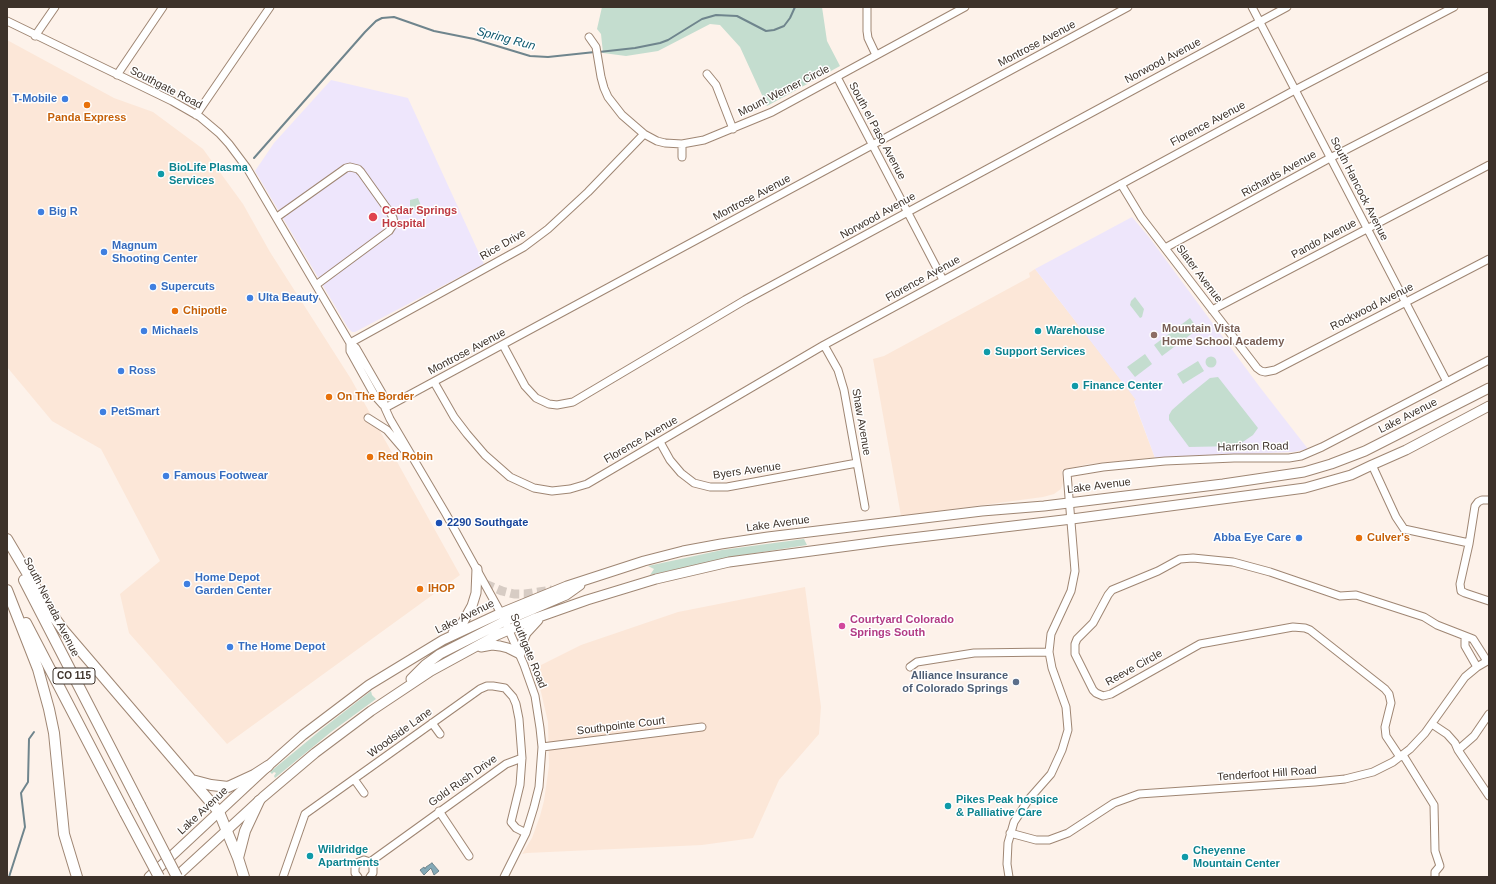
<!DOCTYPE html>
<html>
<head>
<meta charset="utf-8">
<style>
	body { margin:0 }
	#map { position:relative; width:1496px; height:884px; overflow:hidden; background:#fdf2ea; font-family:Arial,sans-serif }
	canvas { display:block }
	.frame { position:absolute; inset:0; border:8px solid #3d322a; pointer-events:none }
</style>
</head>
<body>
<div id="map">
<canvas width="1496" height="884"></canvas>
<div class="frame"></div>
</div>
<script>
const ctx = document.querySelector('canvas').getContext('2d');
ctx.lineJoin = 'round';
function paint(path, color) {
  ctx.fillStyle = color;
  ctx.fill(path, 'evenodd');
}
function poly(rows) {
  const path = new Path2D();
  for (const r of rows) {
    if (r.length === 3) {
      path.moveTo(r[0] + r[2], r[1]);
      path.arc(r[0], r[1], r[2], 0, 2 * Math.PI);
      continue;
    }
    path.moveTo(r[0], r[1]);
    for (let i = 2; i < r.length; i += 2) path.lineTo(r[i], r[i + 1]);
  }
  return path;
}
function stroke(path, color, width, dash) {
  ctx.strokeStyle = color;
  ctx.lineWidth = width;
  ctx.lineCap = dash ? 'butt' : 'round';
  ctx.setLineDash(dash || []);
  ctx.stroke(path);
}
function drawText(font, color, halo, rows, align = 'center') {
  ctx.font = font + ' Arial,sans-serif';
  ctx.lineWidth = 3;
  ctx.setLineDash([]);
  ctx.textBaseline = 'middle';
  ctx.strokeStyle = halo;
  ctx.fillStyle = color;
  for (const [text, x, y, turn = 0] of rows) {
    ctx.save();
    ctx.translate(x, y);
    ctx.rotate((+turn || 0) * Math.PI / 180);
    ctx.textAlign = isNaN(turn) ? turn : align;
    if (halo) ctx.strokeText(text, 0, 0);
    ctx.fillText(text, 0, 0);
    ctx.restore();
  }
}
paint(poly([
	[7,40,114,98,153,112,203,149,243,204,270,252,351,379,460,575,227,744,129,633,120,594,160,561,101,449,52,421,7,367],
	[1035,269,1137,400,1134,402,1155,458,1088,464,1062,470,1063,483,1061,489,1054,494,1043,497,901,516,873,359,884,356,1030,277,1029,273],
	[805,587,821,707,819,734,779,780,753,838,702,845,527,853,522,854,532,838,540,816,544,801,549,766,548,722,541,692,533,669,581,645,678,612]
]), '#fce7d8');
paint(poly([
	[1132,217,1149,237,1259,386,1308,449,1293,452,1155,458,1134,401,1136,400,1035,269]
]), '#eee6fb');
paint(poly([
	[331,80,408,98,484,264,355,332,352,332,348,328,255,171,274,143]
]), '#eee6fc');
paint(poly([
	[602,7,822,7,827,41,840,66,767,106,740,47,720,25,710,24,658,51,626,56,603,53,601,34,597,29],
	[418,198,421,206,420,208,414,210,410,210,410,200],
	[1135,297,1144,309,1142,317,1140,318,1130,305,1131,301],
	[1190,318,1198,329,1162,356,1154,345],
	[1145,354,1152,364,1135,377,1127,367],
	[1211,362,5.5],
	[1198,361,1204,371,1183,384,1177,374],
	[1218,377,1258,428,1253,435,1237,446,1189,447,1169,420,1169,415,1172,410,1189,395,1210,378],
	[804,539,807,545,731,557,650,575,654,569,648,566,722,550],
	[371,691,372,695,376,699,331,732,275,778,274,776,276,773,274,772,272,774,270,772,322,729]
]), '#c4ddcf');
const water = poly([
	[432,863,439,871,434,875,431,868,424,875,420,870,424,867,425,869,426,867,432,863]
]);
paint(water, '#84a9b7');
stroke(water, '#6f858d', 1);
stroke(poly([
	[599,52,635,48,660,43,668,40,702,19,716,15,737,16,766,31,774,30,784,26,790,18,795,7],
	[254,158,365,32,376,21,382,18,394,17,434,31,474,39,530,56,548,57,595,52],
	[9,877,25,827,21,793,28,782,29,739,34,732]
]), '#6f858d', 2);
stroke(poly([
	[485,584,502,591,514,594,525,594,552,590]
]), '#d7ccc4', 9, [9, 4.5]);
const minor = poly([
	[867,7,867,31,868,38,876,55],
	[1252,7,1447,382],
	[7,21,172,101,200,117,219,133,229,144,247,168,350,343,356,348,382,393,385,408,390,419,446,514,503,617],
	[35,36,55,7],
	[589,37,596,47,601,77,604,88,608,97,622,115,644,134,657,141,665,143,682,144,704,140,772,112,965,7],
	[707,74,716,85,733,129],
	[117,75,163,7],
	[837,77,943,280],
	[196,115,270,7],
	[682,144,682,157],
	[1121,184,1141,217,1257,368,1261,371,1265,372,1275,370,1489,259],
	[277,217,346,168,350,167,358,169,361,172,391,214,393,218,394,223,389,231,316,285],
	[1165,248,1330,158,1489,76],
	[1212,310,1489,165],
	[350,343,524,247,548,229,588,192,644,134],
	[350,343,350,351,375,396,383,405],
	[503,345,525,386,536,398,549,404,557,405,573,402,745,300,1287,7],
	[824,345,838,370,844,390,865,507],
	[434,382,454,417,467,434,485,455,510,477,534,488,552,491,570,489,587,484,824,345,1295,90,1454,7],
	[385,408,1128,7],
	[368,418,387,430,405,451],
	[660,442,670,460,681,473,694,483,710,487,727,487,857,463],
	[1372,465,1396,517,1404,529,1469,543],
	[1489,500,1482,500,1478,502,1475,506,1469,544,1460,584,1461,591,1465,593,1489,601],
	[1465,637,1465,646,1477,667],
	[910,667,917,662,974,653,1049,652],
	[432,723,440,734],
	[1432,724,1447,734,1455,743,1458,750,1489,796],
	[542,747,702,727],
	[1458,750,1474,736,1489,714],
	[1403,755,1434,805,1435,851,1440,866,1435,872,1435,877],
	[1400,757,1386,736,1385,727,1391,703,1389,694,1385,689,1310,630,1305,628,1293,627,1200,644,1111,694,1103,696,1096,693,1093,690,1075,654,1075,644,1077,639,1093,623,1108,595,1112,590,1158,571,1180,559,1193,558,1233,562,1270,572,1340,596,1356,595,1424,617,1437,625,1473,639,1487,661],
	[354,779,364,793],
	[439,811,469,856],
	[1010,833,1036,840,1049,840,1068,833,1114,803,1139,794,1315,782,1345,779,1373,772,1393,762,1410,749,1425,733,1465,677,1477,667,1489,660],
	[370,862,506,764,522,758],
	[283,877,305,814,480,689,487,686,493,686,505,688,513,697,516,704,519,719,522,758,520,785,511,822,516,828,526,833],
	[358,877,355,873,355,868,357,863,364,860,370,862,373,867,373,873,370,877],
	[504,877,526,833,534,807,539,787,542,747,540,728,535,696,524,665,507,626],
	[1009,877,1007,864,1008,843,1014,822,1029,799,1051,774,1062,750,1068,730,1066,707,1052,668,1049,652,1051,634,1071,591,1075,571,1067,473,1103,467,1165,461,1234,458,1289,458,1301,456,1322,447,1489,360]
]);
const major = poly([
	[453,633,462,624,472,606,476,593,477,569],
	[481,647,492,645,500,646,508,648,520,654,523,640,526,633,538,620],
	[411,679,425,665,440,654,505,621,566,595,580,585],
	[149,877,268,766,303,735,369,685,443,640,501,613,567,586,644,561,683,551,721,544,768,537,982,511,1044,506,1223,484,1304,472,1331,464,1365,451,1489,388],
	[176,877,263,797,315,753,371,711,431,671,497,635,536,618,587,600,656,579,729,562,886,541,1072,519,1305,488,1351,475,1372,465,1406,450,1489,406]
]);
const highway = poly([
	[7,539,49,610,64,631,219,812,238,858,244,877],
	[24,580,140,805],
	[7,590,38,669,49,709,54,733,64,834,77,877],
	[26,623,125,813],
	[192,780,211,785,228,787,254,775,268,766],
	[238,858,245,831,259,801]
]);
stroke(minor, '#9f8673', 9);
stroke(major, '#9f8673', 11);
stroke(highway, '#9f8673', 12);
stroke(minor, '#fff', 7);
stroke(major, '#fff', 9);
stroke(highway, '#fff', 10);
const highwayBridge = poly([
	[140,805,177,877],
	[125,813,159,877]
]);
stroke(highwayBridge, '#9f8673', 12, []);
stroke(highwayBridge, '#fff', 10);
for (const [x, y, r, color] of [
	[65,99,4,"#3f7fe0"],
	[87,105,4,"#e8710a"],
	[161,174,4,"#0f9aa8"],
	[41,212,4,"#3f7fe0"],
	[373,217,5,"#e0444e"],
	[104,252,4,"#3f7fe0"],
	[153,287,4,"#3f7fe0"],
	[250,298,4,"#3f7fe0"],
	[175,311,4,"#e8710a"],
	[144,331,4,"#3f7fe0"],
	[1038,331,4,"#0f9aa8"],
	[1154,335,4,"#8d6e63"],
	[987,352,4,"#0f9aa8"],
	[121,371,4,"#3f7fe0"],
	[1075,386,4,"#0f9aa8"],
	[329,397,4,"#e8710a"],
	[103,412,4,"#3f7fe0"],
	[370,457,4,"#e8710a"],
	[166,476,4,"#3f7fe0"],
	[439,523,4,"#1a4fb4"],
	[1299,538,4,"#3f7fe0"],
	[1359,538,4,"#e8710a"],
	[187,584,4,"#3f7fe0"],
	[420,589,4,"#e8710a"],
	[842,626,4,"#d1479c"],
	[230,647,4,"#3f7fe0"],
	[1016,682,4,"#5c6f8a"],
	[948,806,4,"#0f9aa8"],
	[310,856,4,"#0f9aa8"],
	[1185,857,4,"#0f9aa8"]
]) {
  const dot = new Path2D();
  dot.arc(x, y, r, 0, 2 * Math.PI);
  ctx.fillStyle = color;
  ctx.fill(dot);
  stroke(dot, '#fff', 1.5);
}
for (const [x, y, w] of [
	[74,676,42]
]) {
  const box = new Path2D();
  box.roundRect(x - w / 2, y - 8, w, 16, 3);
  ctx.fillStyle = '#fff';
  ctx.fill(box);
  stroke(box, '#3d322a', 1);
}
drawText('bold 10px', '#3d322a', null, [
	["CO 115",74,676]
]);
drawText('11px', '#3d322a', '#fff', [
	["Montrose Avenue",1037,44,-28],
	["Norwood Avenue",1163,61,-28],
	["Southgate Road",166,88,27],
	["Mount Werner Circle",784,91,-27],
	["Florence Avenue",1208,124,-28],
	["South el Paso Avenue",877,131,62],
	["Richards Avenue",1279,174,-29],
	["South Hancock Avenue",1359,189,63],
	["Montrose Avenue",752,198,-28],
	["Norwood Avenue",878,216,-29],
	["Pando Avenue",1324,239,-28],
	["Rice Drive",503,245,-30],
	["Slater Avenue",1199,274,53],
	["Florence Avenue",923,279,-29],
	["Rockwood Avenue",1372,307,-27],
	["Montrose Avenue",467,352,-28],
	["Lake Avenue",1408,416,-27],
	["Shaw Avenue",861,422,80],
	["Florence Avenue",641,440,-30],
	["Harrison Road",1253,447,-1],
	["Byers Avenue",747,471,-8],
	["Lake Avenue",1099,486,-7],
	["Lake Avenue",778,524,-8],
	["South Nevada Avenue",51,607,63],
	["Lake Avenue",465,617,-26],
	["Southgate Road",528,651,68],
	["Reeve Circle",1134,668,-29],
	["Southpointe Court",621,726,-7],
	["Woodside Lane",400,733,-36],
	["Tenderfoot Hill Road",1267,774,-4],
	["Gold Rush Drive",463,781,-35],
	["Lake Avenue",203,811,-43]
]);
drawText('bold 11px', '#366cbe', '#fff', [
	["T-Mobile",57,99,"right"],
	["Big R",49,212],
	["Magnum",112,246],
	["Shooting Center",112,259],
	["Supercuts",161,287],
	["Ulta Beauty",258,298],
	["Michaels",152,331],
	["Ross",129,371],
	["PetSmart",111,412],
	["Famous Footwear",174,476],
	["Abba Eye Care",1291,538,"right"],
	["Home Depot",195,578],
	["Garden Center",195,591],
	["The Home Depot",238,647]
], 'left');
drawText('bold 11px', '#c56008', '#fff', [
	["Panda Express",87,118,"center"],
	["Chipotle",183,311],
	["On The Border",337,397],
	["Red Robin",378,457],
	["Culver's",1367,538],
	["IHOP",428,589]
], 'left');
drawText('bold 11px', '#0d838f', '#fff', [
	["BioLife Plasma",169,168],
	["Services",169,181],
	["Warehouse",1046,331],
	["Support Services",995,352],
	["Finance Center",1083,386],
	["Pikes Peak hospice",956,800],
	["& Palliative Care",956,813],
	["Wildridge",318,850],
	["Apartments",318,863],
	["Cheyenne",1193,851],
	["Mountain Center",1193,864]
], 'left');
drawText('bold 11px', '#be3a42', '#fff', [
	["Cedar Springs",382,211],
	["Hospital",382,224]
], 'left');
drawText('bold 11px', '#785e54', '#fff', [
	["Mountain Vista",1162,329],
	["Home School Academy",1162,342]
], 'left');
drawText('bold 11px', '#164399', '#fff', [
	["2290 Southgate",447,523]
], 'left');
drawText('bold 11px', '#b23c85', '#fff', [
	["Courtyard Colorado",850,620],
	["Springs South",850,633]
], 'left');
drawText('bold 11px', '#4e5e75', '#fff', [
	["Alliance Insurance",1008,676],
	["of Colorado Springs",1008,689]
], 'right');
drawText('italic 12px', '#0d586e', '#fff', [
	["Spring Run",506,39,15]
]);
</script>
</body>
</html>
